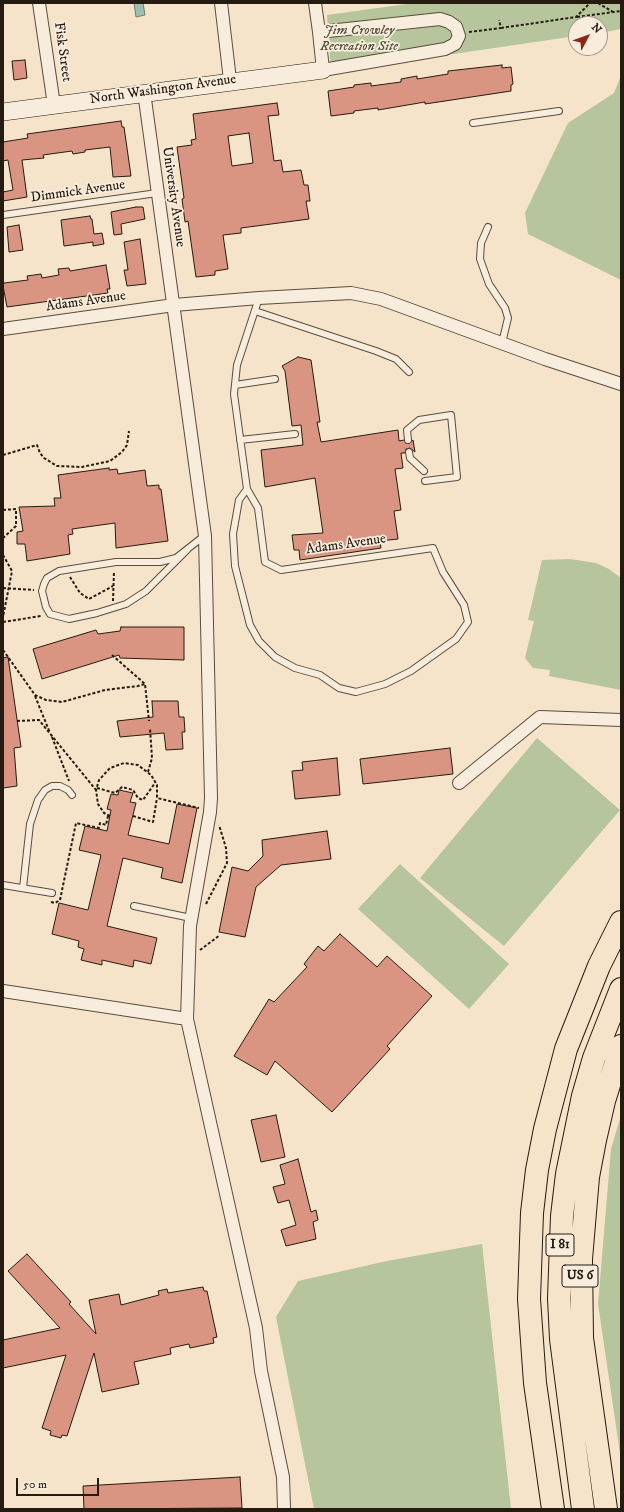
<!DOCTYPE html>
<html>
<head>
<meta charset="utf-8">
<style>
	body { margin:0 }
	#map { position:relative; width:624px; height:1512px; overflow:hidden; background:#f5e4ca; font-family:"IM FELL DW Pica",serif }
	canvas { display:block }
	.frame { position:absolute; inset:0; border:4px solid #261b11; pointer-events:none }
	.north { position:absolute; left:568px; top:16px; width:40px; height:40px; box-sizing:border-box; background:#f8eddd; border:1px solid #a4998b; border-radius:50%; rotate:49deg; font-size:11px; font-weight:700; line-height:16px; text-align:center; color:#261b11 }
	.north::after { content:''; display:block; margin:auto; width:14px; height:18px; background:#8f2418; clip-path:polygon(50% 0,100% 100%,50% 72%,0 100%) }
	.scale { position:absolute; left:16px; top:1478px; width:83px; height:18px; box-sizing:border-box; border:2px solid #261b11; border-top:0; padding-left:5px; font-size:12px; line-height:14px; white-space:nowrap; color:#261b11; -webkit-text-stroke:3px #f8eddd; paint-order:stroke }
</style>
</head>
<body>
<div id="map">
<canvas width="624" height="1512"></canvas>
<div class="frame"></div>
<div class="north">N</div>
<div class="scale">50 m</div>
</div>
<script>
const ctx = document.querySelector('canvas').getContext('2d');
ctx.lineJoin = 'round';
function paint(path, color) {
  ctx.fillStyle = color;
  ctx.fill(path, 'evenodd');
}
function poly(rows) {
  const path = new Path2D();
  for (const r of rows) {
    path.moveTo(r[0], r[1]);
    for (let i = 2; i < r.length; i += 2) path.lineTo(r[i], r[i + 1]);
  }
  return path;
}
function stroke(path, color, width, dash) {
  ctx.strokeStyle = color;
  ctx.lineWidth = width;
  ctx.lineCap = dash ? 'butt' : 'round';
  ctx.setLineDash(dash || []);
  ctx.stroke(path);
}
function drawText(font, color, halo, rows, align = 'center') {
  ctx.font = font + ' "IM FELL DW Pica",serif';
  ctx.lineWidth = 3.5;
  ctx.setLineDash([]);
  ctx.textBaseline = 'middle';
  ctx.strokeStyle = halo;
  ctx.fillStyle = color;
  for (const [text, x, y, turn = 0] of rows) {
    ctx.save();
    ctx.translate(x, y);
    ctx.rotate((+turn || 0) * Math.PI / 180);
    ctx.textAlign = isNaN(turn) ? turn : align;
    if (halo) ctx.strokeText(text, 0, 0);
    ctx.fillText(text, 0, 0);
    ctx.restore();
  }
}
paint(poly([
	[414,3,621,3,621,29,600,33,600,24,576,24,576,36,331,72,327,15],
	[620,78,621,78,621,280,528,234,525,213,568,123,614,93],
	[570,559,596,563,609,569,621,578,621,690,549,676,550,670,533,668,525,658,534,621,528,620,542,560],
	[537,738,620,810,504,946,420,878],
	[400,864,509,964,469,1009,358,909],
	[621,1115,621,1460,598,1304,611,1149],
	[482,1244,511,1509,314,1509,276,1317,298,1281,387,1261]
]), '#b6c59b');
const water = poly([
	[134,3,143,3,145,15,136,17,134,3]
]);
paint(water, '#9dbfb3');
stroke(water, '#6d7d72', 1);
const building = poly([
	[25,60,27,78,14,80,12,61,25,60],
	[502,65,502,68,511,67,513,84,511,85,511,91,425,104,425,102,378,110,378,108,354,111,354,113,331,116,328,91,354,87,354,85,371,83,371,86,401,82,401,79,417,76,417,79,448,74,448,71,502,65],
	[277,103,279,115,268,116,274,161,281,160,283,172,301,170,304,185,308,185,310,201,306,201,309,219,241,228,241,233,223,235,228,269,215,271,215,275,196,277,188,221,185,222,182,199,184,198,177,147,192,145,191,140,196,139,193,114,277,103],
	[249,133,253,163,232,166,228,136,249,133],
	[121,121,122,127,124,127,131,176,113,177,110,147,85,150,85,152,73,154,72,151,43,155,44,158,22,160,27,197,3,201,3,192,13,190,8,160,3,161,3,142,28,138,27,134,121,121],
	[136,207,143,207,145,219,121,224,122,234,114,235,111,212,136,207],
	[90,216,91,219,92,219,94,234,102,233,104,244,93,246,93,242,64,246,61,220,90,216],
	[19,225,23,250,9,252,7,227,19,225],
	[140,239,146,284,127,286,124,270,128,270,124,242,140,239],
	[106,265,110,289,107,289,108,293,7,307,3,286,4,283,28,280,27,276,41,274,42,278,59,275,58,269,69,268,70,271,106,265],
	[298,357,311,360,320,422,317,422,321,442,398,430,399,441,404,440,408,444,413,440,415,452,410,448,406,449,405,453,401,453,403,468,395,469,401,510,394,511,398,539,380,541,381,548,300,560,299,550,294,550,292,535,323,533,315,478,265,487,261,450,303,445,301,425,292,426,285,371,282,366,298,357],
	[109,468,109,470,117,469,118,474,145,470,147,486,159,485,159,489,161,489,168,541,116,548,115,523,72,529,73,534,68,535,70,554,27,561,25,544,17,544,17,532,23,531,19,507,55,506,54,498,61,498,58,475,109,468],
	[121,627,184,627,184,660,120,658,119,655,42,679,33,649,96,630,98,634,120,631,121,627],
	[8,657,21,747,14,748,17,786,3,788,3,658,8,657],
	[152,701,178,701,179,717,184,717,185,732,182,732,183,749,166,750,164,733,120,737,117,721,153,717,152,701],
	[450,748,453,774,363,784,360,759,450,748],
	[337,758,340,795,295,799,292,771,303,770,302,762,337,758],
	[119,790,133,793,130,802,136,803,128,835,169,844,177,804,197,808,182,883,161,878,163,868,123,858,107,926,157,938,151,964,134,960,133,967,102,960,102,965,81,960,84,949,78,947,79,941,52,934,59,903,88,910,101,855,79,850,85,826,107,831,111,810,107,809,111,794,118,795,119,790],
	[327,831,331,859,281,865,256,887,245,937,219,932,232,867,248,871,263,856,262,840,327,831],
	[340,934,377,967,387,956,432,996,387,1046,390,1049,332,1112,275,1061,267,1075,234,1056,269,999,274,1002,307,967,304,964,318,946,324,951,340,934],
	[276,1115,285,1157,261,1162,251,1120,276,1115],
	[298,1159,311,1212,316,1210,318,1220,313,1222,316,1239,286,1246,281,1230,296,1225,289,1200,278,1203,273,1187,285,1184,280,1165,298,1159],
	[27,1254,71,1302,69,1304,96,1334,89,1300,119,1294,121,1305,159,1295,158,1291,167,1289,168,1293,203,1287,204,1291,207,1291,217,1337,213,1338,214,1343,190,1348,189,1344,170,1348,171,1354,134,1362,139,1384,102,1392,94,1353,67,1436,62,1435,61,1438,50,1435,51,1431,42,1428,66,1355,3,1368,3,1340,60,1328,8,1271,27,1254],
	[240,1477,242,1508,84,1509,83,1486,240,1477]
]);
paint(building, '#d99581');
stroke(building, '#261b11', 1);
const lane = poly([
	[473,123,559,111],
	[3,215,157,193],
	[488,227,481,243,480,259,489,284,505,308,508,318,502,343],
	[255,311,376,351,396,359,409,372],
	[235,385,275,379],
	[240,440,295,434],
	[408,440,407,430,419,420,451,415,457,477,425,481],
	[409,452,410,458,424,471],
	[247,489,239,500,233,534,235,566,250,625,259,641,275,657,295,668,320,675,339,688,356,692,385,684,411,671,456,639,468,622,464,605,443,572,433,548,281,570,265,562,258,508,247,489,234,394,237,365,259,298],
	[187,550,146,591,126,604,97,613,69,619,50,614,46,607,42,591,44,584,47,578,59,571,116,562,160,562,176,558,204,536],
	[3,885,52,893],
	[23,888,30,824,38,800,45,790,52,786,60,786,68,790,72,795],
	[134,906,191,918]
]);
const street = poly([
	[39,3,54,105],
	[221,3,230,80],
	[315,3,319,32,323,70,445,49,455,44,459,36,456,27,449,22,440,19,319,32],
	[144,92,205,536,211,798,210,812,190,926,187,1019,256,1328,261,1371,283,1477,284,1509],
	[3,329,174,305,259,298,351,293,381,299,545,359,621,384],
	[459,783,540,717,621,720],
	[3,991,187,1019]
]);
const secondary = poly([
	[3,112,323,70]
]);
const highway = poly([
	[553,1509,535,1383,529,1299,532,1213,537,1170,545,1129,566,1049,599,966,621,922],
	[583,1509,561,1339,559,1298,562,1216,567,1174,583,1096,594,1058,621,989],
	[606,1509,582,1338,581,1259,588,1177,595,1140,604,1101,621,1046]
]);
stroke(lane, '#5a4d3f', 8);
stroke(street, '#5a4d3f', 14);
stroke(secondary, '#261b11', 18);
stroke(highway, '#261b11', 24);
stroke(poly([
	[598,3,613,12],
	[577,17,621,11],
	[501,28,576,17,590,3],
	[469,32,501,28,499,20],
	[3,455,37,445,40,453,44,458,57,466,82,467,110,461,122,452,127,445,129,431],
	[3,510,16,509,16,526,3,538],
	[3,555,12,571,3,617],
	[70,577,80,593,89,599,113,586],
	[3,588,34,590],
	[113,601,114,571],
	[3,622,41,616],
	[3,650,35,695,46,700,62,702,105,690,138,686,145,684],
	[112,655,145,684,149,721],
	[35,696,50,733],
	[17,721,39,720,96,790],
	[52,737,69,781],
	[148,772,152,758,150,728],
	[97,788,115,793,122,787,133,790,138,798,143,800,155,783],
	[110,816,104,813,98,804,96,790,99,780,110,768,124,763,138,765,151,775,157,785,157,798,199,808],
	[133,816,153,822,157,798],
	[51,902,55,903,60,900,76,823,99,828,100,823,106,825,108,816],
	[206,904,227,863,226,848,219,825],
	[200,950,220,935]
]), '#261b11', 2, [3, 2]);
stroke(lane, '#f8eddd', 6);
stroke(street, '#f8eddd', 12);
stroke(secondary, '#f8eddd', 17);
stroke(highway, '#f5e4ca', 22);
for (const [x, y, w] of [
	[560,1245,28],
	[580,1276,36]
]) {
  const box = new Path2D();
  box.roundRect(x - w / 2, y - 11, w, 22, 3);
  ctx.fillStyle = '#f8eddd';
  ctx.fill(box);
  stroke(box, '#261b11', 1);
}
drawText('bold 13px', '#261b11', null, [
	["I 81",560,1245],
	["US 6",580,1276]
]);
drawText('italic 14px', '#514e3a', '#f8eddd', [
	["Jim Crowley",359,31],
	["Recreation Site",359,47]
]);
drawText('14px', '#261b11', '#f8eddd', [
	["Fisk Street",62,52,82],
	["North Washington Avenue",163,90,-8],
	["Dimmick Avenue",78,192,-8],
	["University Avenue",173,197,82],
	["Adams Avenue",86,302,-8],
	["Adams Avenue",346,545,-8]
]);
</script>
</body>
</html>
